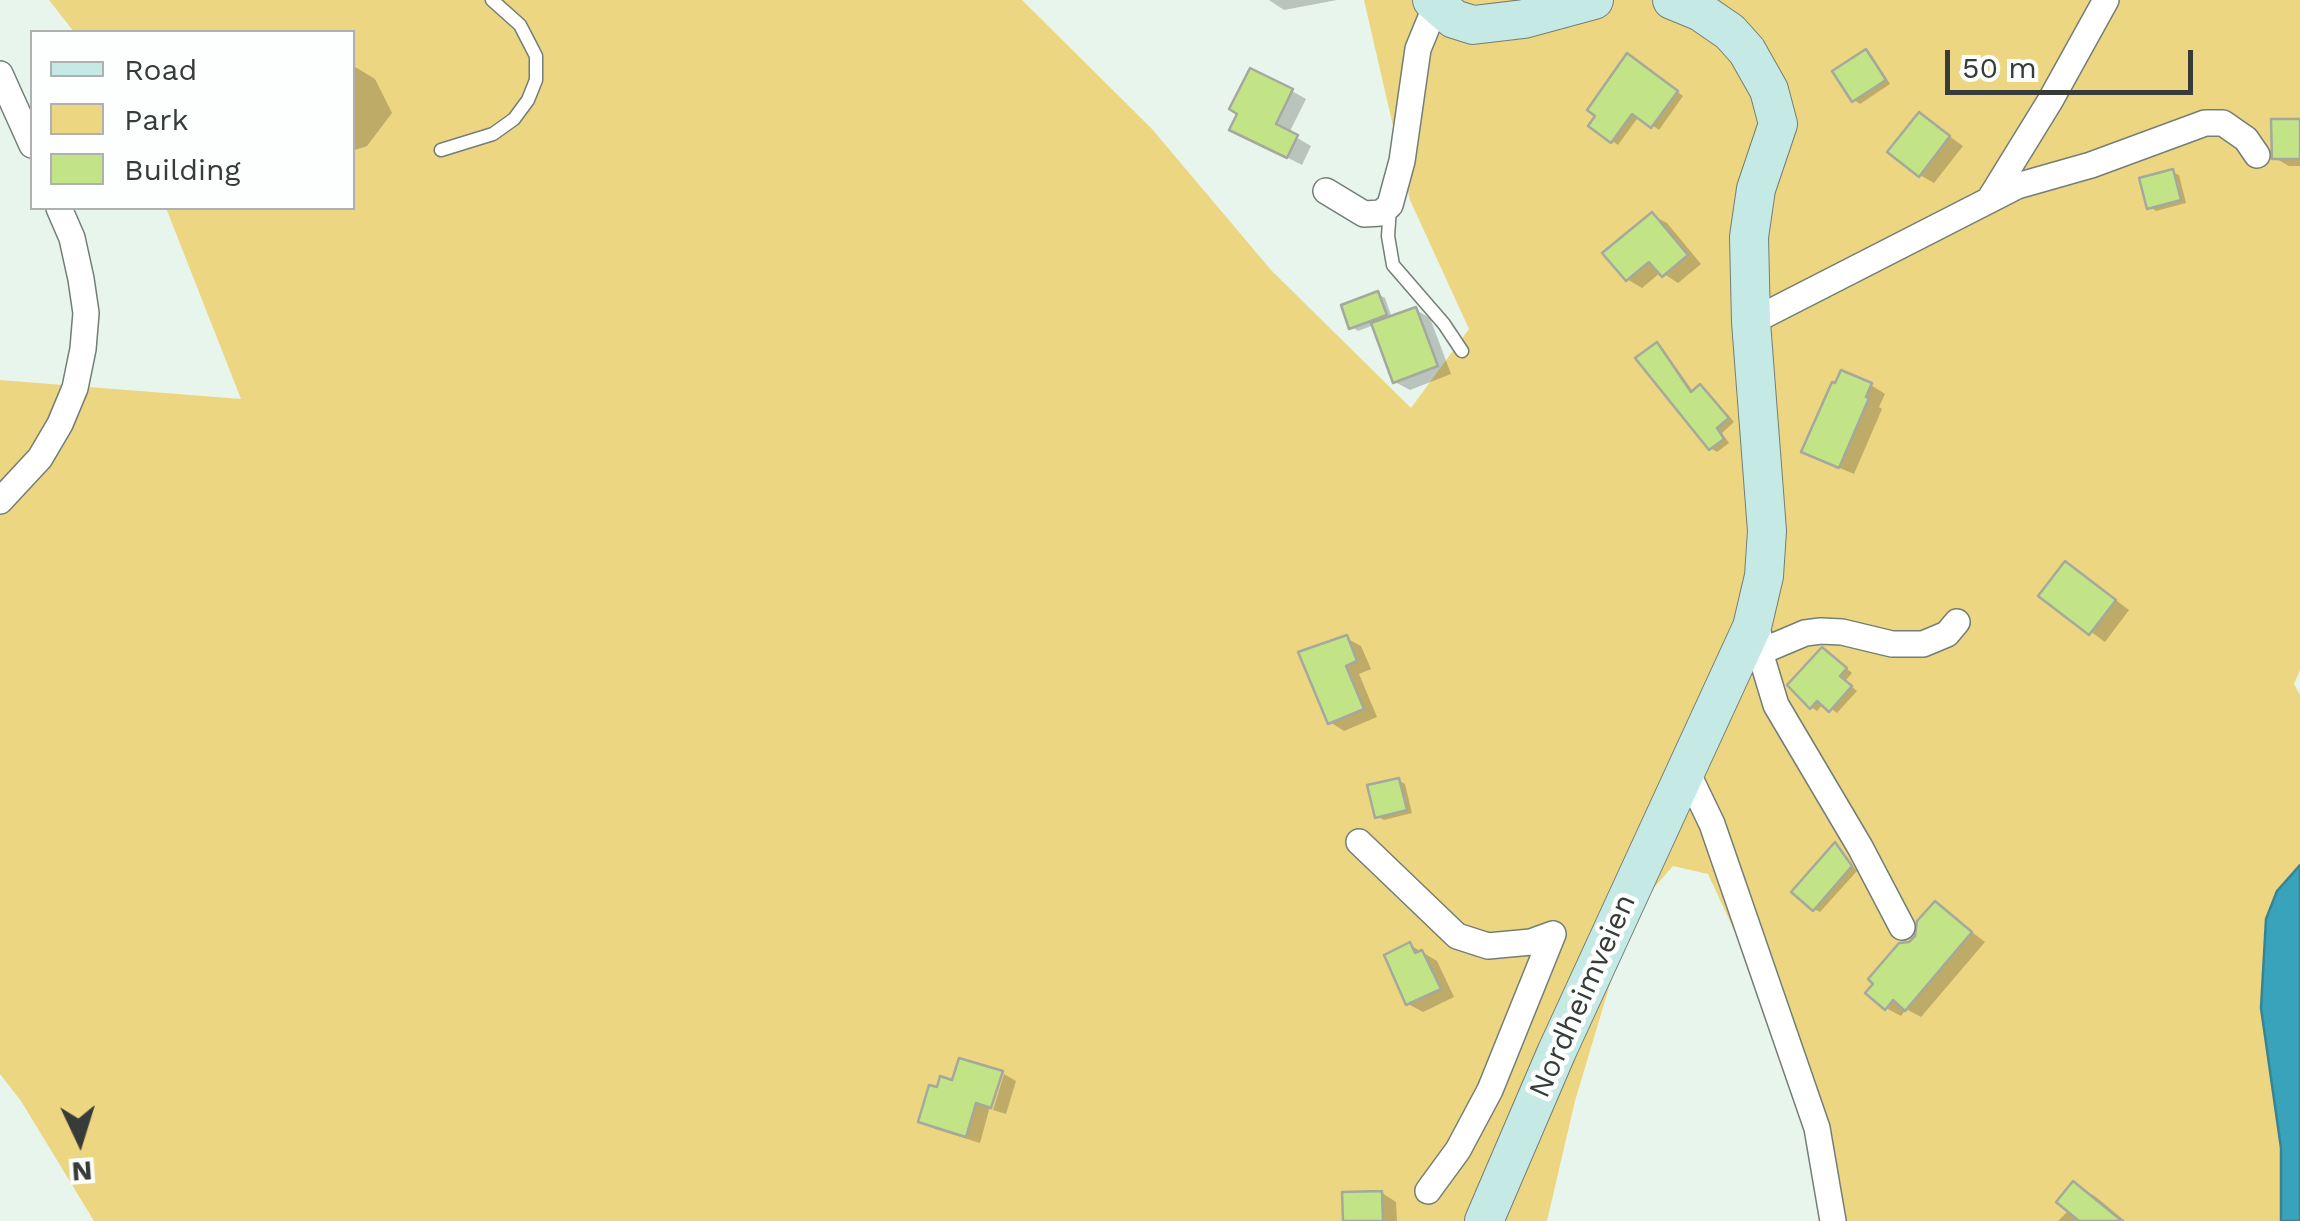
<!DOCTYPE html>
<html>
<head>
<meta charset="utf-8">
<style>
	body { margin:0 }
	#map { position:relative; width:2300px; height:1221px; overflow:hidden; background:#e8f5ec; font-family:"Work Sans",sans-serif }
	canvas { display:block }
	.legend { position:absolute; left:30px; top:30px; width:325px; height:180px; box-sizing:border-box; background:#fcfffd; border:2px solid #aeb1af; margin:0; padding:12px 18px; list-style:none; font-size:30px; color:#383c39 }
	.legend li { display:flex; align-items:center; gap:20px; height:50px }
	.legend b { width:50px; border:2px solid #aeb1af }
	.north { position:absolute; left:30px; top:1091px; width:100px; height:100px; -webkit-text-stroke:8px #fcfffd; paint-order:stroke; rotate:176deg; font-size:28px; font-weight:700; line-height:40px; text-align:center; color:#383c39 }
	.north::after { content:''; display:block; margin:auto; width:35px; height:45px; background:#383c39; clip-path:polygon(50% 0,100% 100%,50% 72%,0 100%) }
	.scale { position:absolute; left:1945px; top:50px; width:248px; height:45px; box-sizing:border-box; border:5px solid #383c39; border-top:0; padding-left:12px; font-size:30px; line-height:35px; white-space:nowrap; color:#383c39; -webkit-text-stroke:8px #fcfffd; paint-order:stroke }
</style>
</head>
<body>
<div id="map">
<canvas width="2300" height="1221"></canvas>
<ul class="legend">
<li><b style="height:12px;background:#c5eae6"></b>Road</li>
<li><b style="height:28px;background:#edd681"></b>Park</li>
<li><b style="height:28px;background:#c3e486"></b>Building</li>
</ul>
<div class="north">N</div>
<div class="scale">50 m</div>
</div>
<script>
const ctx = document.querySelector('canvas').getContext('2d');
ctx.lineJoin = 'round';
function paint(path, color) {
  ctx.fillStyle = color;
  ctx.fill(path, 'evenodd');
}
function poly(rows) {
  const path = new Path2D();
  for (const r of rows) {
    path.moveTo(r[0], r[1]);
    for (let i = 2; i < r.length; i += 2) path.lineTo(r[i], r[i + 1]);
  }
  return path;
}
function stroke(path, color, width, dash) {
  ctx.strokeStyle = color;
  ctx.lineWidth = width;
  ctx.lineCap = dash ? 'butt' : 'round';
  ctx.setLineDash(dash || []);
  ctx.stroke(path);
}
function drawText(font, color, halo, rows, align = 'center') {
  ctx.font = font + ' "Work Sans",sans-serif';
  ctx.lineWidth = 9;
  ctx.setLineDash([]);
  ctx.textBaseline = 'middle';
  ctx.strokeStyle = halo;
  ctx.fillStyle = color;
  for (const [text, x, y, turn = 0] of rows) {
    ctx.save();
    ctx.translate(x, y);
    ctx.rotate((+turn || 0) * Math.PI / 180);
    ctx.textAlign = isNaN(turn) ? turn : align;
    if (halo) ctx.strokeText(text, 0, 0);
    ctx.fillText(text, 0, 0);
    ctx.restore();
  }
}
paint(poly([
	[49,0,1022,0,1152,129,1271,270,1411,408,1469,329,1410,200,1364,0,2300,0,2300,670,2294,684,2300,695,2300,865,2277,891,2281,1221,1834,1221,1790,1051,1708,874,1673,866,1631,914,1575,1101,1547,1221,94,1221,21,1101,0,1074,0,380,241,399,166,208,352,208,352,32,74,32]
]), '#edd681');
const water = poly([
	[2300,865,2300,1221,2281,1221,2281,1148,2261,1008,2266,919,2277,891,2300,865]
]);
paint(water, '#38a3ba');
stroke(water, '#388493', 2.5);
paint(poly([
	[1269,0,1337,0,1284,10],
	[1866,52,1872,56,1890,84,1860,104,1854,100],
	[1634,60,1683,96,1659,130,1639,116,1618,145,1612,141],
	[352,65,375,79,392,113,367,146,352,151],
	[1292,91,1306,99,1289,133,1311,146,1302,165,1247,137],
	[1919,115,1963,146,1934,183,1920,175],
	[2300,121,2300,166,2289,166,2275,158],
	[2172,172,2179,175,2186,203,2156,211,2150,207],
	[1652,215,1667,223,1701,264,1678,283,1661,272,1642,288,1627,279],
	[1378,294,1385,298,1392,318,1416,310,1430,318,1451,374,1410,390,1395,382,1374,325,1358,331,1352,327],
	[1657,345,1663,349,1694,393,1701,387,1707,391,1734,422,1722,433,1729,443,1717,452,1710,448],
	[1871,385,1885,394,1879,407,1882,409,1854,474,1819,459],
	[2080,573,2129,610,2105,642,2042,596],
	[1346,638,1361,646,1371,669,1359,674,1377,717,1344,731,1330,722],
	[1829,654,1852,673,1845,681,1857,691,1837,713,1824,703,1817,711,1811,707],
	[1398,780,1405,784,1412,813,1384,820,1377,816],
	[1836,845,1857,871,1820,912,1814,909],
	[1935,904,1985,942,1921,1017,1906,1009,1901,1016,1886,1008,1910,944,1917,938],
	[1410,945,1437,961,1454,997,1423,1012,1408,1004],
	[999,1073,980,1143,935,1129,921,1121,939,1090,954,1083],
	[1004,1074,1016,1081,1006,1114,993,1110],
	[2074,1184,2096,1197,2125,1221,2058,1221,2069,1210],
	[1382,1193,1396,1202,1397,1221,1345,1221]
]), '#0003');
const building = poly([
	[1866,49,1886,80,1852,102,1832,71,1866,49],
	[1627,53,1678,91,1651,128,1632,114,1611,143,1588,126,1595,116,1587,110,1627,53],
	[1250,68,1293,89,1276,124,1298,135,1287,158,1229,130,1237,114,1229,109,1250,68],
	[1919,112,1950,136,1919,177,1887,152,1919,112],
	[2271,119,2300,119,2300,159,2272,159,2271,119],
	[2173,169,2181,200,2147,209,2139,178,2173,169],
	[1652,212,1688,255,1662,277,1649,262,1626,281,1602,253,1652,212],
	[1378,291,1387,315,1349,329,1341,305,1378,291],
	[1416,307,1438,366,1393,383,1371,323,1416,307],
	[1657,342,1691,392,1700,384,1729,418,1717,428,1724,439,1709,450,1635,358,1657,342],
	[1841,370,1872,383,1866,397,1869,398,1839,468,1801,452,1832,382,1835,383,1841,370],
	[2065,561,2116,600,2089,635,2038,596,2065,561],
	[1347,635,1357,661,1346,666,1364,709,1328,724,1298,652,1347,635],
	[1822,647,1847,668,1840,676,1852,686,1829,712,1817,701,1810,709,1787,685,1822,647],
	[1399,778,1407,810,1375,818,1367,785,1399,778],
	[1835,842,1852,866,1813,911,1791,892,1835,842],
	[1935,901,1972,932,1905,1011,1893,1000,1885,1010,1865,993,1873,984,1868,979,1899,943,1909,942,1915,936,1917,921,1935,901],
	[1410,942,1415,953,1422,950,1441,989,1406,1005,1384,955,1410,942],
	[959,1058,1003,1071,991,1108,976,1103,966,1137,918,1122,929,1085,937,1087,940,1076,952,1080,959,1058],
	[2073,1181,2122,1221,2079,1221,2056,1202,2073,1181],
	[1382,1191,1383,1221,1343,1221,1342,1192,1382,1191]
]);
paint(building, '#c3e486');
stroke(building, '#a4a99d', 2.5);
const lane = poly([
	[441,150,493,134,514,119,528,100,536,80,536,56,520,25,492,0],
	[1390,208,1388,236,1393,265,1444,324,1462,351]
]);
const street = poly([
	[0,74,32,145],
	[1326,191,1364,214,1381,213,1390,205,1402,161,1418,49,1436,5],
	[1989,200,2050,101,2106,0],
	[1751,322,2017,186,2091,165,2205,123,2223,123,2246,139,2257,155],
	[0,501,40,458,60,424,75,388,83,349,86,313,81,279,72,238,59,208],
	[1752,627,1759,635,1760,652,1776,705,1860,847,1902,927],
	[1760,652,1805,633,1821,631,1842,632,1892,644,1923,644,1947,634,1957,622],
	[1687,772,1712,824,1817,1128,1833,1221],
	[1359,842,1457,936,1488,946,1531,942,1553,934],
	[1428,1191,1458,1150,1490,1090,1553,934]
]);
const secondary = poly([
	[1432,0,1454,19,1473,25,1524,19,1594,0],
	[1484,1221,1557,1051,1752,627,1764,576,1767,531,1751,322,1749,237,1756,189,1778,124,1769,90,1747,51,1730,32,1701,12,1672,0]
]);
stroke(lane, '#737e76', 15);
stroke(street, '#737e76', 28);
stroke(secondary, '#737e76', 40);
stroke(lane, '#fff', 12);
stroke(street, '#fff', 25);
stroke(secondary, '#c5eae6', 38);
drawText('30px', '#383c39', '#fcfffd', [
	["Nordheimveien",1583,996,-66]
]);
</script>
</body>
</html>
